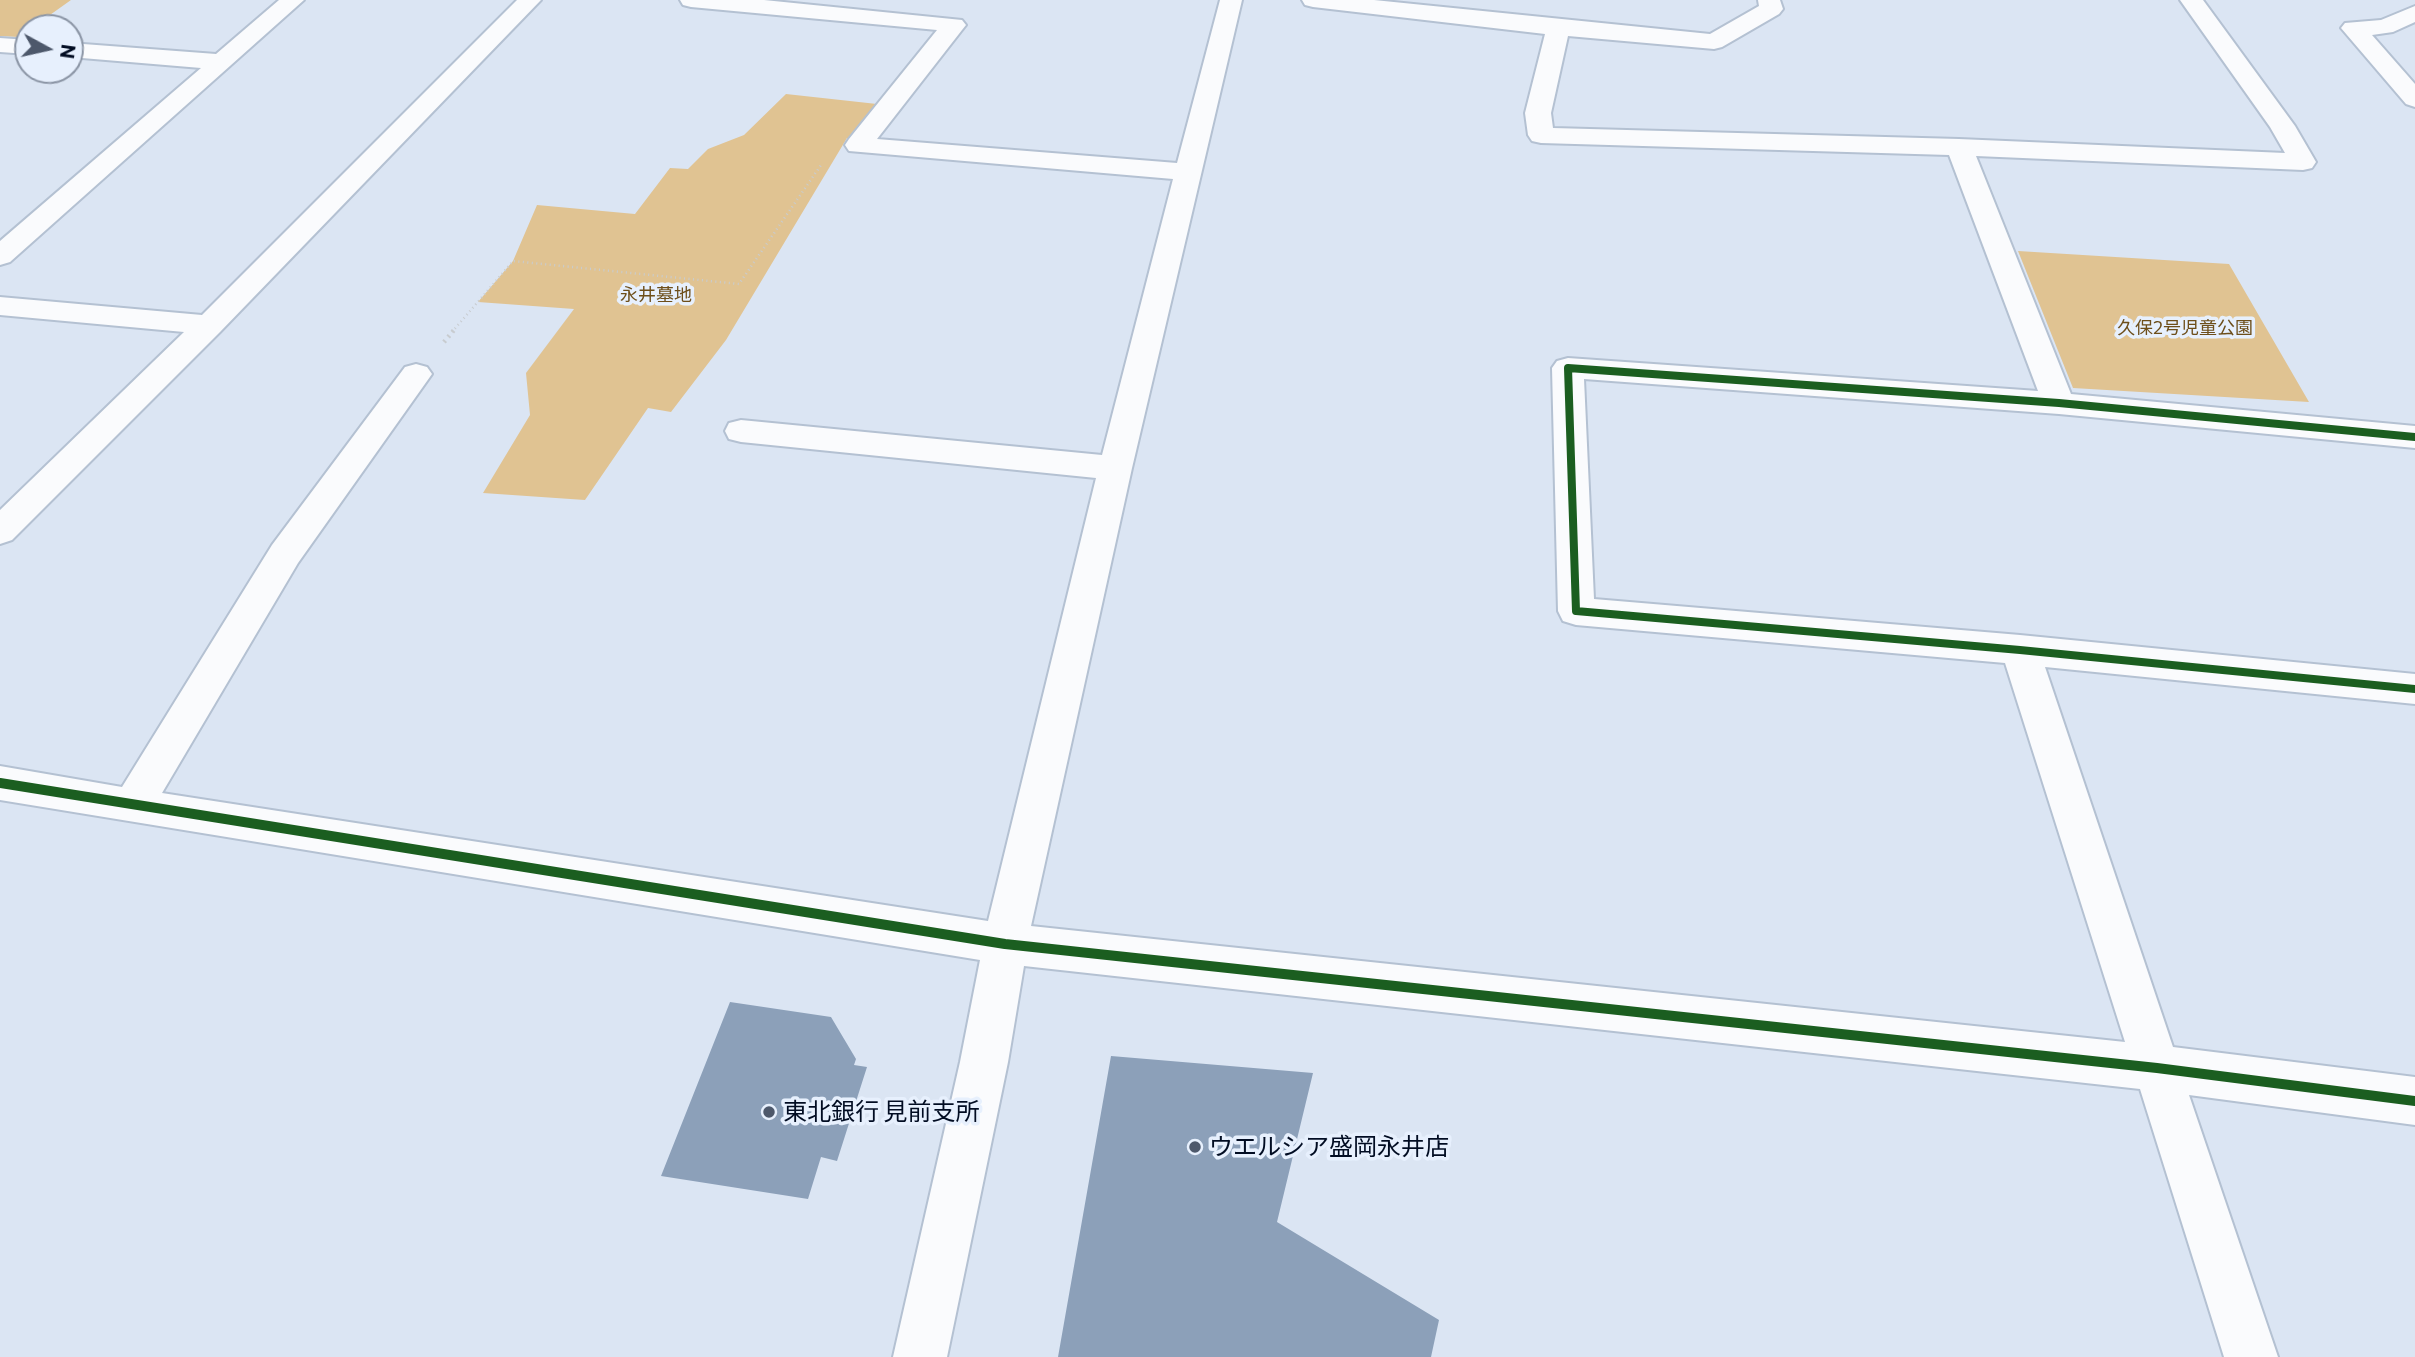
<!DOCTYPE html>
<html>
<head>
<meta charset="utf-8">
<style>
	body { margin:0 }
	#map { position:relative; width:2415px; height:1357px; overflow:hidden; background:#dbe5f3; font-family:Commissioner,sans-serif }
	canvas { display:block }
	.north { position:absolute; left:14px; top:14px; width:70px; height:70px; box-sizing:border-box; background:#e7f0fd; border:2px solid #8b95a5; border-radius:50%; rotate:98deg; font-size:19px; font-weight:700; line-height:28px; text-align:center; color:#010c22 }
	.north::after { content:''; display:block; margin:auto; width:24px; height:32px; background:#4d586b; clip-path:polygon(50% 0,100% 100%,50% 72%,0 100%) }
</style>
</head>
<body>
<div id="map">
<canvas width="2415" height="1357"></canvas>
<div class="north">N</div>
</div>
<script>
const ctx = document.querySelector('canvas').getContext('2d');
ctx.lineJoin = 'round';
function paint(path, color) {
  ctx.fillStyle = color;
  ctx.fill(path, 'evenodd');
}
function poly(rows) {
  const path = new Path2D();
  for (const r of rows) {
    path.moveTo(r[0], r[1]);
    for (let i = 2; i < r.length; i += 2) path.lineTo(r[i], r[i + 1]);
  }
  return path;
}
function stroke(path, color, width, dash) {
  ctx.strokeStyle = color;
  ctx.lineWidth = width;
  ctx.lineCap = dash ? 'butt' : 'round';
  ctx.setLineDash(dash || []);
  ctx.stroke(path);
}
function drawText(font, color, halo, rows, align = 'center') {
  ctx.font = font + ' Commissioner,"Noto Sans JP",sans-serif';
  ctx.lineWidth = 7;
  ctx.setLineDash([]);
  ctx.textBaseline = 'middle';
  ctx.strokeStyle = halo;
  ctx.fillStyle = color;
  for (const [text, x, y, turn = 0] of rows) {
    ctx.save();
    ctx.translate(x, y);
    ctx.rotate((+turn || 0) * Math.PI / 180);
    ctx.textAlign = isNaN(turn) ? turn : align;
    if (halo) ctx.strokeText(text, 0, 0);
    ctx.fillText(text, 0, 0);
    ctx.restore();
  }
}
paint(poly([
	[0,0,71,0,19,37,0,36],
	[786,94,877,104,853,138,847,138,726,340,671,412,648,408,585,500,483,493,530,415,526,373,574,309,478,302,513,261,537,205,635,214,670,168,688,169,708,149,744,135],
	[2018,251,2229,264,2309,402,2073,388]
]), '#e0c392');
paint(poly([
	[730,1002,831,1017,856,1059,854,1065,867,1067,837,1161,821,1157,808,1199,661,1176],
	[1111,1056,1313,1073,1277,1222,1439,1320,1431,1357,1058,1357]
]), '#8ca0b9');
const minor = poly([
	[279,0,304,0,10,262,0,265,0,241,201,68,70,57,70,43,216,54,279,0],
	[517,0,541,0,220,332,12,540,0,544,0,510,184,332,0,315,0,297,202,315,517,0],
	[680,0,764,0,962,20,966,25,962,30,877,139,1177,163,1220,0,1242,0,1132,468,1031,926,2125,1042,2005,663,1576,625,1563,621,1558,611,1552,368,1557,361,1568,358,2038,391,1949,155,1541,143,1532,141,1528,135,1525,113,1545,34,1313,7,1305,5,1302,0,1374,0,1710,34,1759,6,1758,0,1780,0,1783,9,1779,14,1722,47,1714,49,1568,36,1551,113,1553,128,1959,139,2285,153,2270,127,2180,0,2203,0,2295,126,2316,162,2312,168,2303,170,1976,156,2071,394,2415,426,2415,448,2059,414,1584,379,1594,599,2020,635,2415,674,2415,704,2045,667,2173,1047,2415,1077,2415,1125,2189,1095,2278,1357,2224,1357,2140,1089,1024,966,1008,1062,947,1357,893,1357,960,1062,980,960,0,800,0,766,122,787,272,545,405,367,416,364,427,367,432,374,298,563,162,793,988,921,1096,478,741,442,729,439,725,431,729,423,741,420,1102,455,1173,179,849,151,845,145,849,139,937,30,691,7,683,5,680,0],
	[2415,6,2415,22,2393,32,2372,35,2415,84,2415,107,2406,104,2341,28,2345,23,2381,20,2415,6],
	[0,38,28,40,28,54,0,52,0,38]
]);
stroke(minor, '#b4c1d2', 4);
stroke(poly([
	[452,332,513,261,739,284,821,165]
]), '#c8ccd0', 2.5, [1, 3.5]);
stroke(poly([
	[444,342,454,330]
]), '#c8ccd0', 4.5, [2, 4.5]);
paint(minor, '#fafbfd');
stroke(poly([
	[2415,437,2059,403,1568,368,1576,611,2020,650,2415,689]
]), '#1b5e20', 8);
stroke(poly([
	[0,783,1005,944,2157,1068,2415,1101]
]), '#1b5e20', 10);
for (const [x, y, r, color] of [
	[769,1112,7,"#4d586b"],
	[1195,1147,7,"#4d586b"]
]) {
  const dot = new Path2D();
  dot.arc(x, y, r, 0, 2 * Math.PI);
  ctx.fillStyle = color;
  ctx.fill(dot);
  stroke(dot, '#e7f0fd', 2.5);
}
drawText('18px', '#6d4e1a', '#e7f0fd', [
	["永井墓地",656,295],
	["久保2号児童公園",2185,328]
]);
drawText('24px', '#010c22', '#e7f0fd', [
	["東北銀行 見前支所",783,1112],
	["ウエルシア盛岡永井店",1209,1147]
], 'left');
</script>
</body>
</html>
